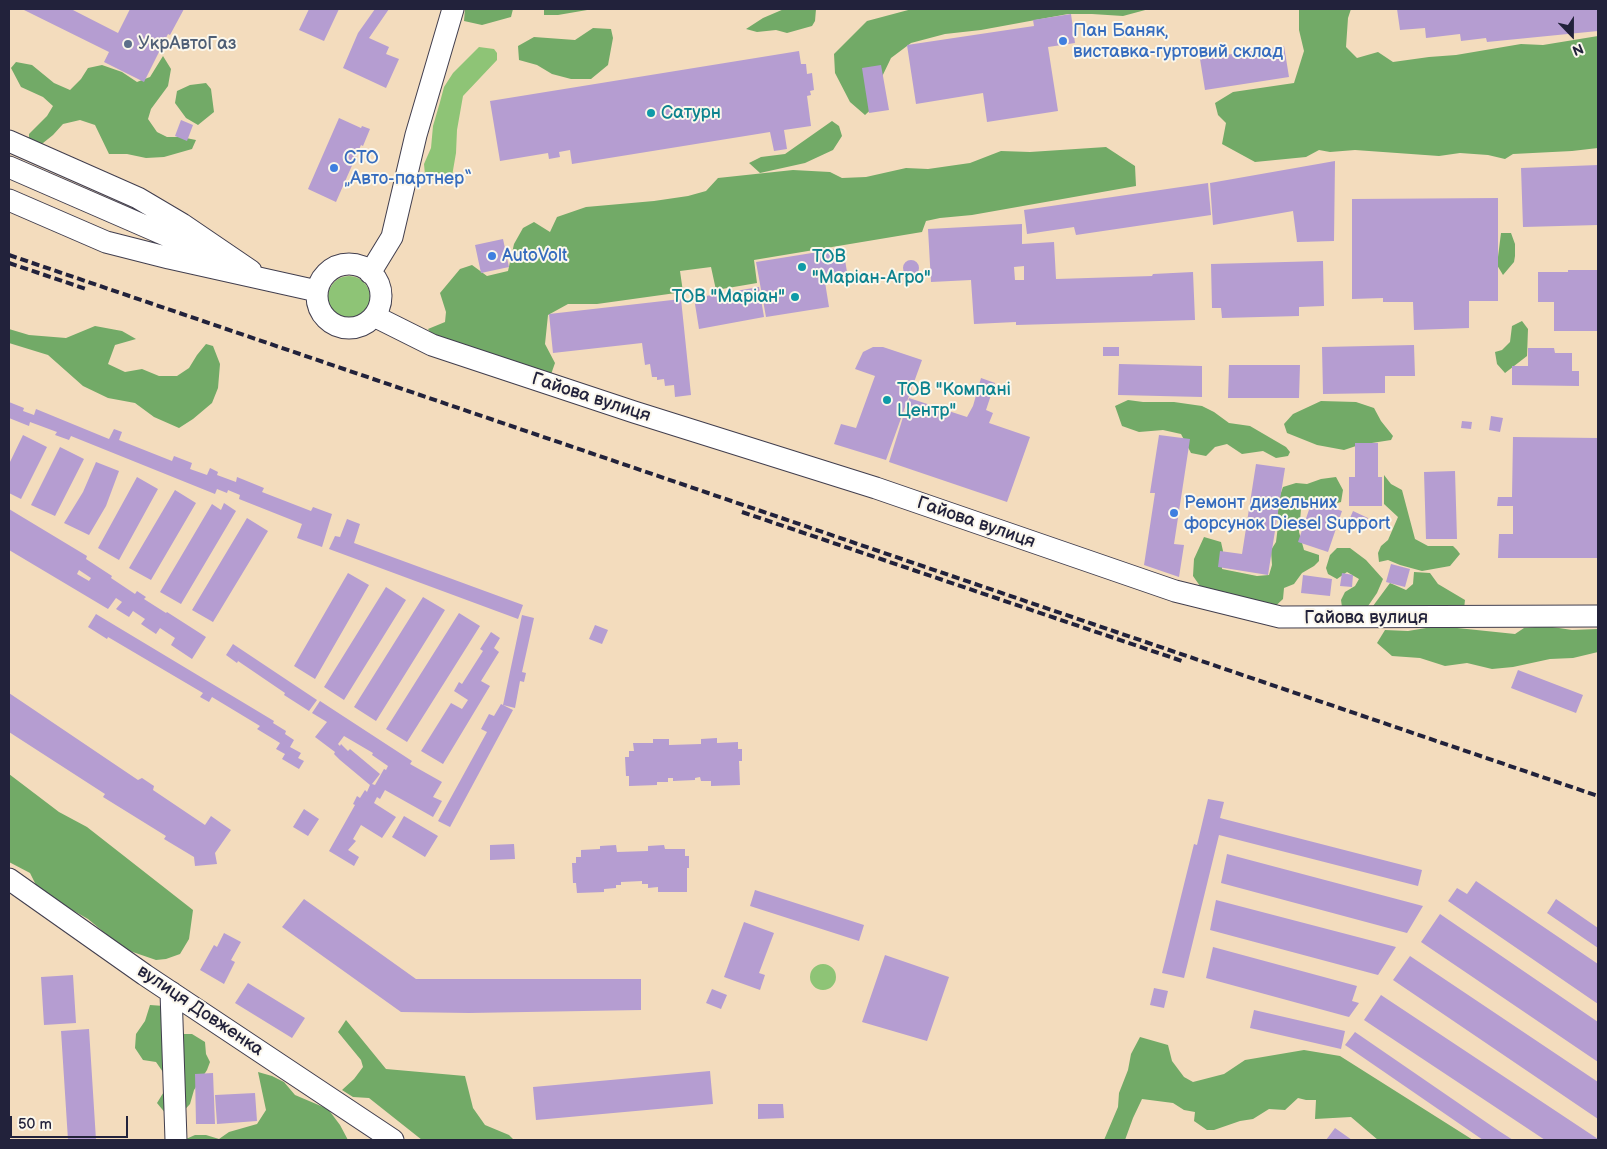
<!DOCTYPE html>
<html>
<head>
<meta charset="utf-8">
<style>
	body { margin:0 }
	#map { position:relative; width:1607px; height:1149px; overflow:hidden; background:#f3dcbd; font-family:"Balsamiq Sans",sans-serif }
	canvas { display:block }
	.frame { position:absolute; inset:0; border:10px solid #22223b; pointer-events:none }
	.north { position:absolute; left:1547px; top:10px; width:50px; height:50px; -webkit-text-stroke:4px #fbf7ec; paint-order:stroke; rotate:158deg; font-size:14px; font-weight:700; line-height:20px; text-align:center; color:#22223b }
	.north::after { content:''; display:block; margin:auto; width:18px; height:22px; background:#22223b; clip-path:polygon(50% 0,100% 100%,50% 72%,0 100%) }
	.scale { position:absolute; left:10px; top:1116px; width:118px; height:22px; box-sizing:border-box; border:2px solid #22223b; border-top:0; padding-left:6px; font-size:15px; line-height:18px; white-space:nowrap; color:#22223b; -webkit-text-stroke:4px #fbf7ec; paint-order:stroke }
</style>
</head>
<body>
<div id="map">
<canvas width="1607" height="1149"></canvas>
<div class="frame"></div>
<div class="north">N</div>
<div class="scale">50 m</div>
</div>
<script>
const ctx = document.querySelector('canvas').getContext('2d');
ctx.lineJoin = 'round';
function paint(path, color) {
  ctx.fillStyle = color;
  ctx.fill(path, 'evenodd');
}
function poly(rows) {
  const path = new Path2D();
  for (const r of rows) {
    if (r.length === 3) {
      path.moveTo(r[0] + r[2], r[1]);
      path.arc(r[0], r[1], r[2], 0, 2 * Math.PI);
      continue;
    }
    path.moveTo(r[0], r[1]);
    for (let i = 2; i < r.length; i += 2) path.lineTo(r[i], r[i + 1]);
  }
  return path;
}
function stroke(path, color, width, dash) {
  ctx.strokeStyle = color;
  ctx.lineWidth = width;
  ctx.lineCap = dash ? 'butt' : 'round';
  ctx.setLineDash(dash || []);
  ctx.stroke(path);
}
function drawText(font, color, halo, rows, align = 'center') {
  ctx.font = font + ' "Balsamiq Sans",sans-serif';
  ctx.lineWidth = 4;
  ctx.setLineDash([]);
  ctx.textBaseline = 'middle';
  ctx.strokeStyle = halo;
  ctx.fillStyle = color;
  for (const [text, x, y, turn = 0] of rows) {
    ctx.save();
    ctx.translate(x, y);
    ctx.rotate((+turn || 0) * Math.PI / 180);
    ctx.textAlign = isNaN(turn) ? turn : align;
    if (halo) ctx.strokeText(text, 0, 0);
    ctx.fillText(text, 0, 0);
    ctx.restore();
  }
}
paint(poly([
	[479,47,494,49,497,53,497,60,463,96,457,130,456,153,452,176,438,182,425,175,424,164,431,148,433,126,440,102,444,87,453,73],
	[349,297,21],
	[823,977,13]
]), '#8ec476');
paint(poly([
	[465,9,513,9,511,17,482,25,464,21],
	[544,9,593,9,558,15,544,15],
	[784,9,816,9,815,21,812,26,787,33,776,30,757,32,746,29,763,18],
	[912,9,1149,9,1123,16,1092,14,1068,14,981,30,945,34,911,43,891,58,879,83,878,103,865,115,850,102,835,73,834,54,867,21],
	[1299,9,1351,9,1348,18,1346,47,1357,58,1378,52,1393,62,1429,57,1456,55,1521,44,1543,45,1598,36,1598,148,1572,151,1513,154,1505,159,1488,155,1460,153,1439,156,1355,150,1330,152,1319,150,1306,157,1255,162,1222,144,1226,123,1218,115,1215,103,1233,92,1294,83,1304,51,1299,30],
	[593,28,611,29,613,38,608,65,591,79,571,79,552,74,537,65,519,60,518,46,534,37,575,40],
	[163,56,171,69,168,86,151,109,148,119,157,132,167,137,181,137,196,140,192,149,164,157,146,158,127,154,109,154,95,125,80,120,63,124,53,135,38,147,29,142,29,134,47,116,53,106,43,97,21,87,11,68,16,62,32,65,54,83,70,90,81,79,88,68,102,65,122,72,137,82,150,77],
	[206,83,211,89,214,112,198,125,186,118,175,103,177,91,190,85],
	[832,121,839,126,842,136,833,150,805,163,760,173,749,163,761,157,785,154],
	[1106,147,1135,166,1136,186,972,215,940,218,926,221,922,232,754,260,757,283,716,290,711,267,680,271,683,292,597,304,568,304,548,315,545,344,555,363,549,380,437,341,428,329,445,322,446,312,440,293,460,269,472,265,487,276,508,271,514,244,523,228,534,222,550,232,557,217,586,207,654,201,688,196,706,191,718,178,793,170,830,172,842,178,866,177,906,168,928,169,970,163,1001,151,1030,152],
	[1501,233,1511,233,1515,244,1515,256,1514,262,1503,275,1497,265],
	[1522,321,1528,329,1527,356,1505,373,1497,364,1495,352,1502,350,1510,342,1512,326],
	[95,326,122,331,136,339,115,345,108,364,125,372,142,369,159,376,177,376,189,368,197,355,206,344,213,346,220,364,218,388,212,403,193,419,179,428,154,417,135,403,108,398,83,386,48,355,9,343,9,329,29,335,66,338],
	[1128,400,1143,402,1174,402,1202,406,1214,412,1229,423,1250,426,1286,447,1290,452,1288,456,1276,458,1263,451,1242,454,1227,444,1215,447,1206,456,1191,453,1181,434,1163,430,1139,432,1122,426,1115,406],
	[1321,401,1356,402,1374,408,1381,421,1393,436,1391,440,1359,445,1344,450,1317,445,1287,433,1284,424,1293,414],
	[1384,475,1391,484,1402,490,1415,539,1428,546,1453,546,1457,550,1460,554,1450,566,1422,571,1400,565,1388,560,1379,562,1378,553,1381,546,1388,540,1398,517,1384,504],
	[1336,477,1343,490,1341,502,1324,507,1313,501,1301,509,1299,532,1304,550,1319,555,1319,561,1314,566,1302,573,1294,584,1284,588,1283,599,1267,614,1219,600,1200,586,1193,576,1194,559,1204,537,1221,542,1223,551,1222,569,1257,576,1269,575,1272,565,1271,550,1276,542,1278,526,1277,504,1283,487,1296,483,1307,484,1321,479],
	[1337,548,1350,548,1366,560,1383,579,1377,593,1366,609,1342,607,1341,600,1345,592,1355,586,1359,579,1347,572,1337,579,1328,574,1326,568,1330,555],
	[1414,572,1430,573,1438,584,1465,600,1464,609,1371,616,1373,606,1390,583,1406,590,1413,584],
	[1438,626,1515,634,1524,628,1546,626,1572,630,1598,629,1598,652,1573,658,1550,659,1513,667,1492,669,1467,663,1445,666,1420,658,1392,656,1377,643,1385,630,1408,631],
	[9,774,59,812,87,827,193,910,189,939,180,954,166,959,156,960,124,949,88,919,65,906,36,885,30,873,9,862],
	[150,1005,164,1006,184,1034,192,1034,205,1042,206,1054,210,1062,207,1070,194,1090,190,1104,179,1116,166,1114,157,1103,165,1090,165,1075,156,1062,143,1060,135,1048,136,1034,145,1021],
	[346,1020,386,1069,465,1076,473,1108,485,1125,509,1135,514,1140,422,1140,369,1098,353,1097,342,1090,354,1079,363,1067,361,1060,338,1032],
	[1140,1037,1168,1045,1172,1061,1184,1077,1193,1082,1224,1074,1245,1060,1304,1050,1340,1056,1473,1140,1378,1140,1351,1117,1315,1119,1316,1100,1306,1100,1298,1098,1285,1110,1269,1109,1253,1119,1240,1121,1214,1130,1207,1130,1194,1121,1195,1112,1184,1110,1173,1103,1142,1099,1133,1118,1125,1140,1104,1140,1118,1107,1119,1093,1128,1070,1131,1054],
	[258,1072,272,1076,284,1082,295,1095,328,1109,340,1125,348,1140,186,1140,186,1139,195,1135,206,1135,219,1139,229,1132,257,1124,266,1110]
]), '#72aa67');
paint(poly([
	[22,9,71,9,118,33,130,9,184,9,170,35,168,34,144,82,104,62,109,52],
	[309,9,339,9,324,41,299,30],
	[375,9,389,9,369,38,389,47,386,54,399,59,386,88,343,68,358,33],
	[1397,9,1598,9,1598,31,1487,42,1486,38,1461,41,1460,34,1426,38,1425,28,1400,30],
	[1071,14,1075,43,1048,47,1058,111,987,122,983,93,916,104,907,45,1034,26,1033,20],
	[1284,46,1289,77,1205,90,1200,59],
	[799,51,801,64,806,64,807,74,812,73,814,90,810,91,811,95,807,96,811,126,784,130,787,149,774,151,770,132,572,164,570,150,559,152,560,157,549,159,548,153,500,161,490,101],
	[881,65,889,110,869,113,862,68],
	[339,118,361,128,362,126,370,129,363,146,361,145,336,202,308,189],
	[181,120,193,125,187,141,175,136],
	[1335,161,1334,241,1297,242,1293,211,1213,225,1210,183],
	[1598,165,1598,225,1523,227,1521,168],
	[1208,183,1211,215,1076,235,1074,227,1027,234,1024,210],
	[1498,198,1498,301,1469,301,1469,328,1414,330,1413,302,1383,302,1383,298,1352,299,1352,199],
	[1022,224,1022,244,1054,242,1056,279,1152,276,1153,274,1193,272,1195,320,1016,325,1016,322,974,324,971,280,931,282,928,229],
	[1024,266,1024,280,1015,280,1014,267],
	[503,239,509,267,481,273,475,245],
	[843,248,847,272,824,276,829,307,766,317,756,262],
	[911,268,8],
	[1323,261,1324,306,1299,307,1299,316,1222,318,1221,308,1212,308,1211,264],
	[1568,270,1598,270,1598,331,1554,331,1554,302,1538,302,1538,272,1568,272],
	[759,287,764,317,699,329,694,298],
	[681,299,691,395,675,397,674,385,665,386,664,379,657,380,657,377,652,377,650,364,645,365,642,343,553,353,549,314],
	[1414,345,1415,376,1385,376,1385,393,1323,394,1322,347],
	[873,347,883,347,922,360,886,460,834,444,841,424,856,428,875,376,855,369,863,352],
	[1103,347,1119,347,1119,356,1103,356],
	[1528,348,1554,348,1555,353,1572,353,1572,371,1579,371,1579,386,1512,385,1512,366,1528,366],
	[1119,364,1202,366,1202,397,1118,395],
	[1229,365,1300,365,1299,398,1228,398],
	[981,378,995,383,986,410,993,413,989,423,1030,437,1007,502,889,462,909,398,967,417,973,406],
	[9,402,24,408,23,411,34,415,36,409,109,439,114,429,122,432,119,440,172,461,174,456,192,463,190,469,207,475,210,468,218,472,217,475,236,482,237,477,264,488,262,492,311,511,313,507,332,514,322,547,297,538,302,524,239,499,240,495,228,490,227,493,217,489,215,494,71,436,69,440,55,435,57,432,30,422,29,426,9,418],
	[1491,416,1503,418,1500,432,1489,430],
	[1462,421,1472,422,1471,429,1461,428],
	[23,435,47,447,21,499,9,493,9,464],
	[1159,435,1190,439,1174,544,1184,545,1179,577,1144,565,1155,493,1150,493],
	[1513,437,1598,438,1598,558,1498,558,1499,534,1513,534,1513,506,1497,506,1498,497,1512,497],
	[1355,443,1378,443,1378,477,1382,477,1382,506,1349,506,1349,477,1355,477],
	[60,447,84,459,55,516,31,505],
	[96,462,119,471,106,506,89,535,64,523,83,492],
	[1256,464,1285,468,1268,575,1218,567,1220,551,1242,554],
	[1455,471,1457,539,1426,539,1424,472],
	[137,477,158,489,119,560,98,548],
	[175,490,196,503,151,580,129,568],
	[1312,501,1342,511,1328,552,1298,542],
	[224,503,236,511,181,604,160,592,212,504,221,510],
	[9,509,87,556,86,559,112,576,111,578,135,594,137,591,146,597,144,599,166,613,167,612,206,637,192,659,171,645,175,638,160,628,156,634,141,624,145,619,133,611,129,617,116,609,122,602,116,598,108,609,9,550],
	[79,570,91,578,89,581,77,574],
	[1353,511,1368,518,1362,531,1347,525],
	[247,518,268,531,213,622,192,610],
	[347,519,360,524,354,543,523,605,518,619,329,549,335,536,340,537],
	[1391,564,1410,569,1405,587,1386,582],
	[348,573,369,585,315,679,294,666],
	[1342,573,1353,575,1352,587,1340,586],
	[1303,575,1332,579,1330,596,1301,593],
	[386,587,406,600,344,700,324,687],
	[423,597,445,610,376,721,354,707],
	[459,613,480,626,407,742,386,729],
	[96,614,274,721,273,723,286,731,285,734,294,740,290,747,301,753,298,758,304,761,299,769,282,759,285,754,276,749,280,743,257,729,260,726,212,697,209,702,200,697,203,693,108,637,107,639,88,627],
	[522,615,534,618,522,672,526,673,524,682,520,681,515,708,503,705],
	[595,625,608,630,602,644,589,639],
	[491,632,500,638,494,648,499,652,481,681,490,686,443,764,421,751,451,703,462,709,468,700,454,691,459,682,462,684,483,651,480,649],
	[233,644,317,700,309,711,284,695,285,693,238,661,237,663,226,655],
	[1518,670,1583,695,1576,713,1511,688],
	[9,693,138,780,142,778,154,786,153,790,205,825,211,816,231,830,215,853,217,864,195,866,194,857,164,839,166,836,103,797,105,794,9,732],
	[320,701,412,761,410,764,442,782,433,797,442,801,433,817,385,790,380,799,377,797,374,803,396,817,382,838,361,825,353,839,356,841,348,850,359,857,354,866,329,851,355,805,353,804,357,796,360,798,365,790,367,792,370,785,340,760,334,754,335,752,315,737,327,722,312,713],
	[344,736,373,753,372,755,388,766,386,770,384,769,375,785,372,784,380,774,350,749,348,751,341,744,340,746,338,744],
	[501,704,513,710,450,827,438,821,487,732,481,729,489,714,494,716],
	[717,738,717,743,738,742,738,749,742,749,742,761,739,761,740,785,711,786,711,781,701,781,700,777,695,778,695,780,673,781,673,778,668,778,668,782,657,782,657,785,629,786,629,776,626,776,625,757,629,757,629,751,634,751,633,743,653,743,653,739,669,739,669,745,701,744,701,739],
	[1208,799,1224,802,1220,818,1422,870,1418,886,1219,835,1184,978,1162,973,1194,844,1197,845],
	[304,809,319,819,308,836,293,827],
	[404,816,438,836,425,857,392,837],
	[514,844,515,859,490,860,490,845],
	[616,845,617,852,648,851,648,846,664,845,665,849,685,849,685,856,689,856,689,868,687,868,687,892,658,892,658,887,648,888,648,884,642,884,642,881,621,882,621,885,616,885,616,888,604,889,604,892,577,893,576,883,573,883,572,863,576,863,576,857,581,857,581,850,600,849,600,846],
	[1227,854,1423,906,1407,933,1221,883],
	[1476,881,1598,964,1598,1004,1448,901,1457,888,1467,894],
	[755,890,864,925,859,941,750,906],
	[304,899,416,979,641,979,641,1010,469,1013,401,1012,282,927],
	[1556,899,1598,928,1598,948,1547,913],
	[1216,900,1396,947,1378,975,1210,930],
	[1440,914,1598,1022,1598,1062,1421,942],
	[744,922,774,933,759,973,765,975,760,990,724,977],
	[224,933,241,942,231,960,235,962,224,984,200,970,214,945,217,947],
	[1213,947,1357,986,1352,1001,1359,1003,1349,1017,1206,978],
	[885,955,949,977,927,1041,862,1022],
	[1410,956,1598,1082,1598,1119,1393,980],
	[73,975,76,1023,44,1025,41,977],
	[248,983,305,1018,292,1038,235,1003],
	[1154,988,1168,991,1164,1008,1150,1005],
	[712,989,727,995,721,1009,706,1003],
	[1381,995,1598,1139,1598,1140,1545,1140,1364,1020],
	[1254,1010,1345,1031,1341,1049,1250,1028],
	[89,1029,96,1140,68,1140,61,1031],
	[1355,1032,1499,1131,1513,1140,1483,1140,1345,1045],
	[710,1071,713,1104,536,1120,533,1087],
	[213,1073,215,1124,196,1124,195,1074],
	[255,1093,257,1121,217,1124,215,1095],
	[758,1104,783,1104,784,1118,758,1119],
	[1335,1128,1352,1140,1326,1140]
]), '#b59dd1');
const minor = poly([
	[9,141,138,198,182,224,251,271],
	[9,167,209,254],
	[9,200,106,242,169,258,317,291],
	[349,296,32],
	[370,273,392,237,416,135,453,9],
	[374,316,432,345,634,412,876,488,1175,591,1280,617,1598,616],
	[9,879,145,975,393,1140],
	[171,992,176,1140]
]);
stroke(minor, '#413e4e', 23);
stroke(minor, '#fff', 21);
stroke(poly([
	[9,255,1598,796],
	[9,263,86,289],
	[742,512,1182,661]
]), '#22223b', 4, [8, 4]);
for (const [x, y, r, color] of [
	[1063,41,5,"#3f7fe0"],
	[128,44,5,"#5c6f8a"],
	[651,113,5,"#0f9aa8"],
	[334,168,5,"#3f7fe0"],
	[492,256,5,"#3f7fe0"],
	[802,267,5,"#0f9aa8"],
	[795,297,5,"#0f9aa8"],
	[887,400,5,"#0f9aa8"],
	[1174,513,5,"#3f7fe0"]
]) {
  const dot = new Path2D();
  dot.arc(x, y, r, 0, 2 * Math.PI);
  ctx.fillStyle = color;
  ctx.fill(dot);
  stroke(dot, '#fbf7ec', 2);
}
drawText('18px', '#366cbe', '#fbf7ec', [
	["Пан Баняк,",1073,31],
	["виставка-гуртовий склад",1073,52],
	["СТО",344,158],
	["„Авто-партнер“",344,179],
	["AutoVolt",502,256],
	["Ремонт дизельних",1184,503],
	["форсунок Diesel Support",1184,524]
], 'left');
drawText('18px', '#4e5e75', '#fbf7ec', [
	["УкрАвтоГаз",138,44]
], 'left');
drawText('18px', '#0d838f', '#fbf7ec', [
	["Сатурн",661,113],
	["ТОВ",812,257],
	["\"Маріан-Агро\"",812,278],
	["ТОВ \"Маріан\"",785,297,"right"],
	["ТОВ \"Компані",897,390],
	["Центр\"",897,411]
], 'left');
drawText('18px', '#22223b', '#fbf7ec', [
	["Гайова вулиця",591,398,18],
	["Гайова вулиця",976,523,19],
	["Гайова вулиця",1366,618],
	["вулиця Довженка",200,1011,34]
]);
</script>
</body>
</html>
